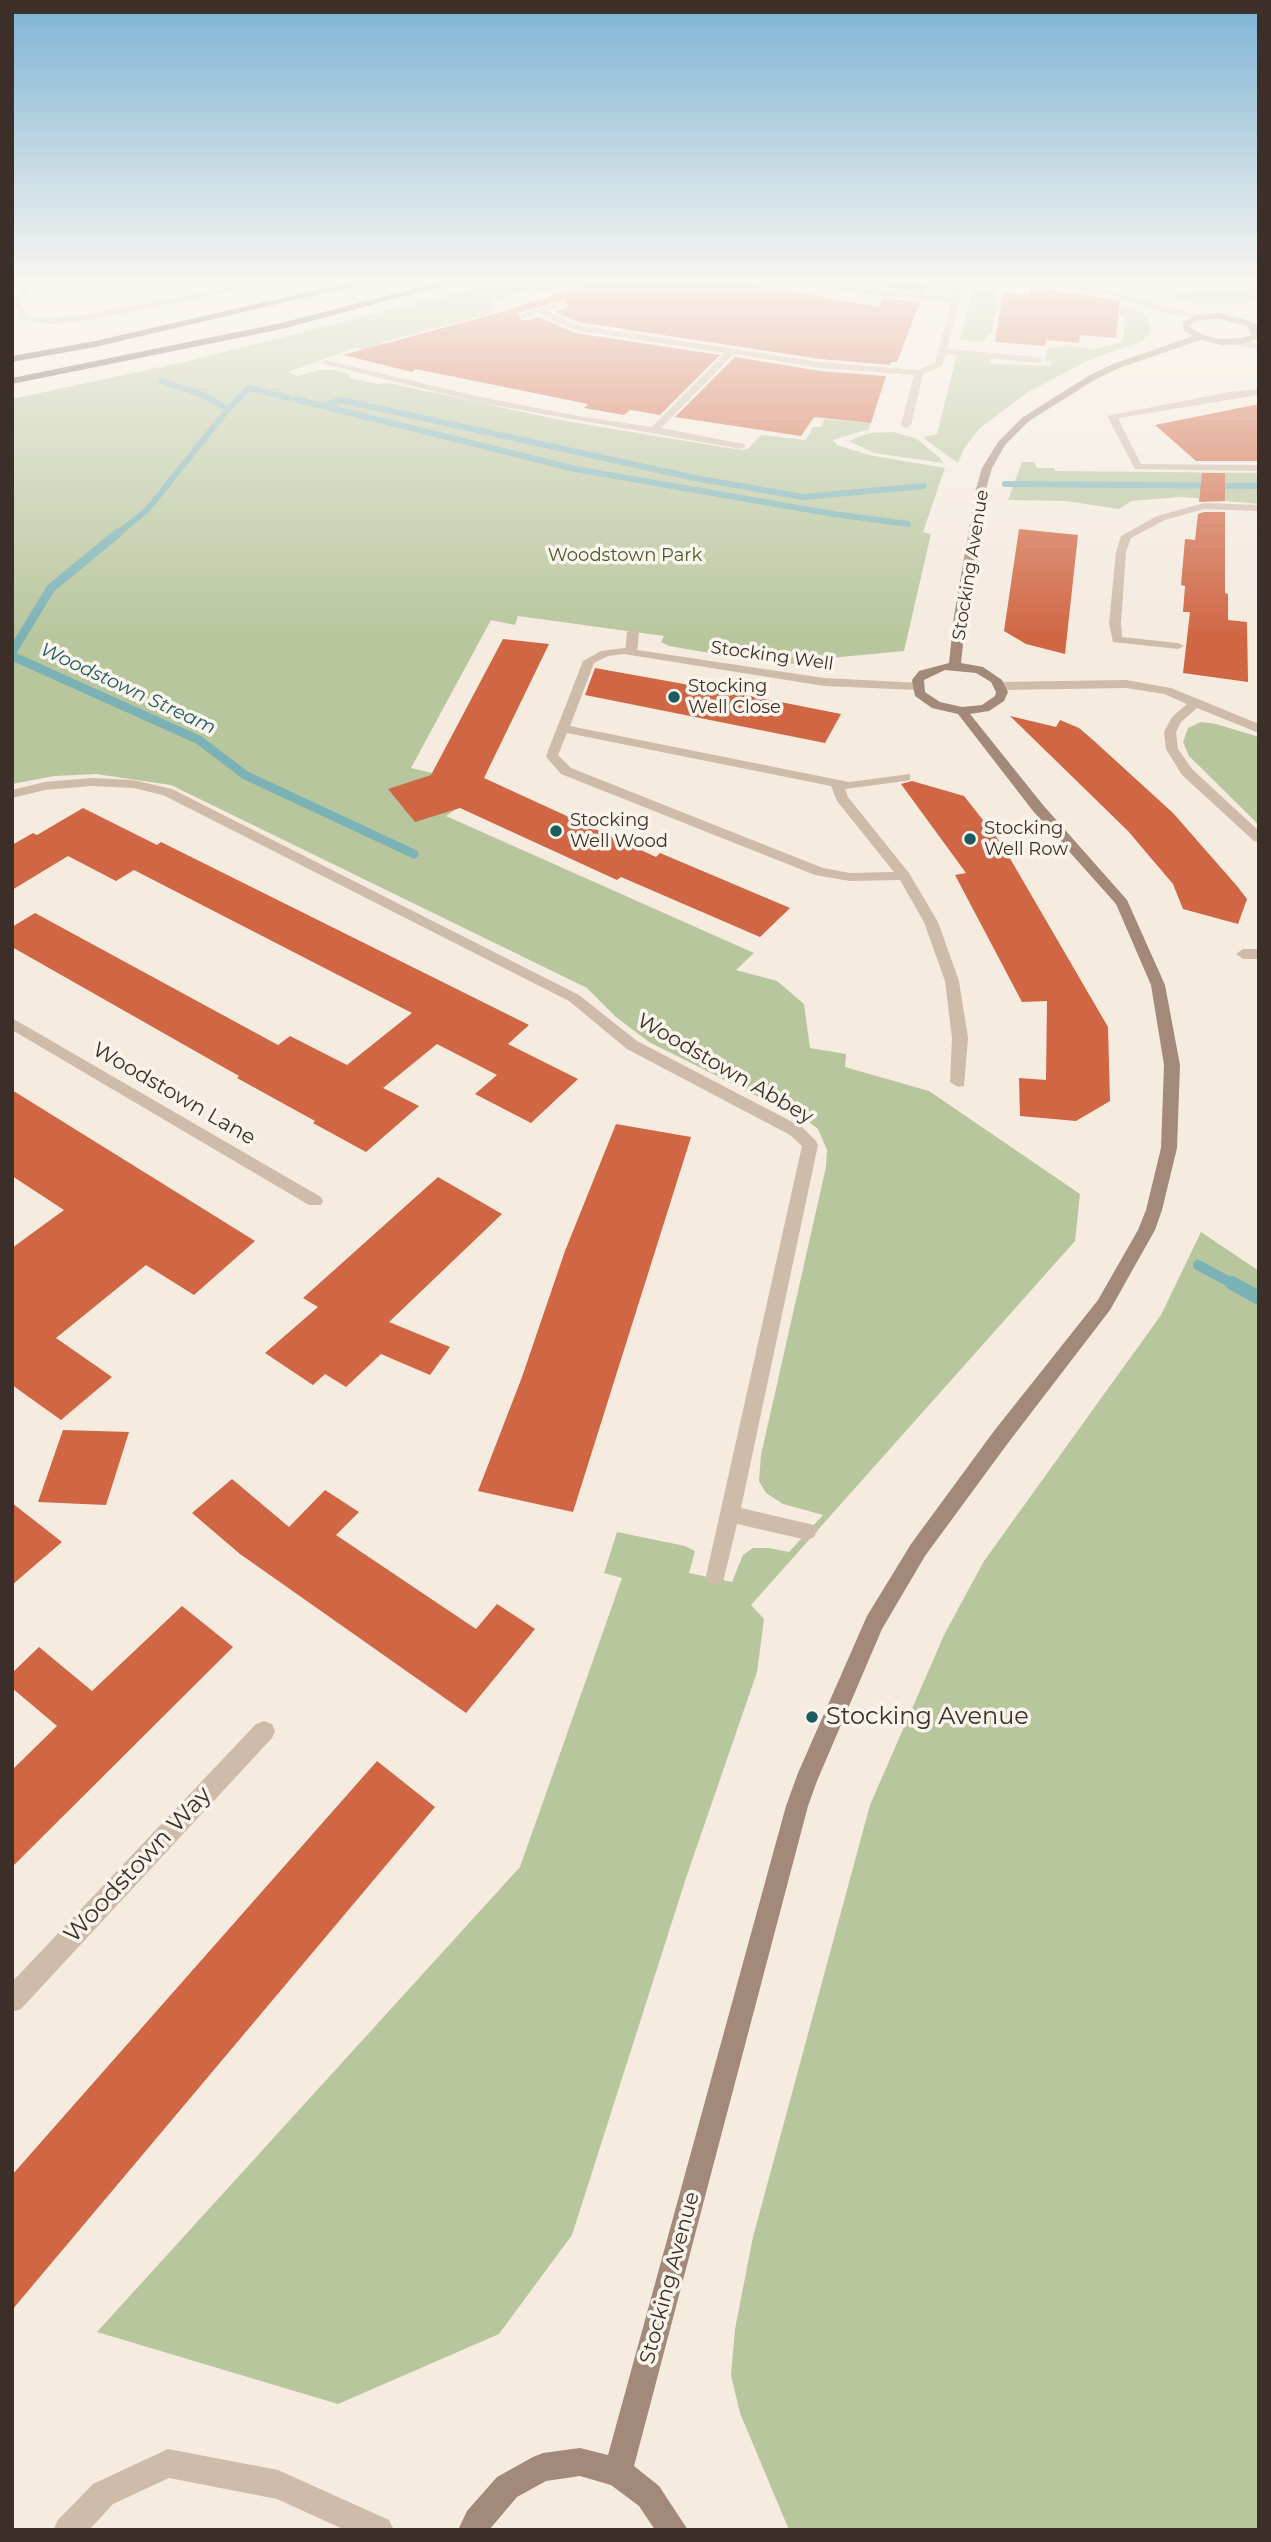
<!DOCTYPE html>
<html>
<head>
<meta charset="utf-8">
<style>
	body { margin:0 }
	#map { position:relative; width:1271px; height:2542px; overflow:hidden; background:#f5ebdf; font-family:Montserrat,sans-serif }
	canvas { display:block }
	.frame { position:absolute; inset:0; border:14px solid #3c2f2a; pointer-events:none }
</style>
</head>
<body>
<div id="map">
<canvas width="1271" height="2542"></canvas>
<div class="frame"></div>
</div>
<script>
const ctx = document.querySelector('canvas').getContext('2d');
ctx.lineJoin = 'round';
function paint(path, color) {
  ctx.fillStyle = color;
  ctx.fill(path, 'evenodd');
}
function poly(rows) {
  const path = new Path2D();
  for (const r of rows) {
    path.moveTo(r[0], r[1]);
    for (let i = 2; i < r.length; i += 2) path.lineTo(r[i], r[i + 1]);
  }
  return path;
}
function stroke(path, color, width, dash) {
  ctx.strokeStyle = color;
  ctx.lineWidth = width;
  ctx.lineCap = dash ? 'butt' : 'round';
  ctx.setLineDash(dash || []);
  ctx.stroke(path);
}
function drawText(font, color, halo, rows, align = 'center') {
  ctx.font = font + ' Montserrat,sans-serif';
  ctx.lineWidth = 7;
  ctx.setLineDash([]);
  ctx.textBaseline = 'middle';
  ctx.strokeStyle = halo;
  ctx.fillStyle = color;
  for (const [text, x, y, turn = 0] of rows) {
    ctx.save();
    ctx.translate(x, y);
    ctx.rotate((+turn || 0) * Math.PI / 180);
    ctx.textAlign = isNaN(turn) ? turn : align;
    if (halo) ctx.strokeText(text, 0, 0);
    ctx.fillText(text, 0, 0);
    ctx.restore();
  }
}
paint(poly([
	[502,282,590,282,548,293,530,289,490,302,499,307,485,315,386,341,366,351,356,347,288,372,297,376,319,370,334,370,349,374,350,378,378,384,388,383,565,421,741,450,748,449,761,435,806,440,813,427,821,427,825,419,870,423,869,429,833,440,837,445,869,455,945,468,923,532,931,534,904,651,830,658,800,654,803,665,727,656,669,646,661,642,664,636,518,616,515,625,491,620,411,768,489,786,446,816,754,953,736,970,777,981,804,1004,810,1048,846,1054,845,1067,929,1091,1080,1194,1075,1241,751,1605,764,1619,757,1672,686,1878,572,2235,499,2334,338,2404,97,2332,520,1867,622,1578,604,1573,617,1532,685,1546,695,1551,689,1573,732,1582,743,1555,753,1548,769,1548,789,1552,823,1515,783,1504,766,1493,759,1481,761,1455,826,1167,827,1150,818,1129,809,1122,649,1042,616,1017,587,988,171,785,96,774,54,776,12,784,12,399,180,363],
	[1259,286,1259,300,1247,303,1218,305,1168,299,1185,293,1191,295,1197,293,1192,290,1244,291],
	[973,289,997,291,995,298,999,298,991,334,987,334,985,342,960,340],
	[1124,306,1147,315,1151,331,1142,341,1091,359,1028,392,980,428,965,447,958,463,926,440,924,437,937,434,957,355,991,358,990,364,1051,366,1052,362,1045,361,1047,349,1066,346,1095,349,1119,343,1124,338,1125,315,1120,314,1120,308],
	[893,432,917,439,940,458,943,463,874,453,849,441,869,433],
	[1022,462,1034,462,1037,468,1054,468,1055,471,1259,473,1259,504,1182,497,1131,501,1119,509,1066,501,1008,500],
	[1201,722,1216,724,1259,737,1259,825,1189,756,1183,742,1188,728],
	[1201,1232,1259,1271,1259,2530,789,2530,740,2413,731,2375,735,2329,753,2237,870,1805,945,1633,984,1561,1161,1315]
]), '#b8c69d');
stroke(poly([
	[295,399,575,469,833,514,908,524],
	[322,406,341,400,695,478,803,497,924,486],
	[228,409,249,388,289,398],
	[1005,484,1259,486],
	[116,535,148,509,228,409,201,394,161,381]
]), '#7bb2b5', 6);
stroke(poly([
	[12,652,51,588,118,533],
	[12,656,199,740,245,775,414,854]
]), '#7bb2b5', 9);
stroke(poly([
	[1198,1265,1235,1285]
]), '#7bb2b5', 10);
stroke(poly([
	[1232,1283,1259,1298]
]), '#7bb2b5', 14);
paint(poly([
	[594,282,739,282,879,307,882,298,920,302,897,362,891,362,890,365,820,359,578,322,555,312,568,307,564,300,518,313,522,321,539,317,575,333,720,355,660,415,630,410,624,415,584,408,588,404,416,369,412,372,343,355,498,313],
	[887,282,927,282,924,292,885,288],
	[1029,287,1120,300,1116,338,1080,335,1079,343,1046,340,1045,346,995,342,1003,293,1029,295],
	[735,357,820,371,886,376,871,423,814,417,801,436,675,417],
	[1259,404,1259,461,1196,461,1155,425],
	[1202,473,1225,473,1225,501,1199,502],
	[1204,512,1225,512,1225,593,1228,594,1228,620,1247,622,1248,682,1183,673,1190,612,1183,612,1185,586,1181,585,1185,539,1195,540,1198,514],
	[1019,529,1078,535,1065,654,1026,644,1004,631],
	[503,639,549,644,484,778,656,857,660,853,790,908,760,937,621,877,617,880,460,808,415,822,388,789,431,775],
	[595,668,745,695,841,714,825,743,585,695],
	[1010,716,1056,727,1060,720,1079,728,1093,740,1173,813,1237,886,1247,899,1238,924,1183,909,1173,884,1128,831],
	[912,781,964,796,1001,843,1108,1027,1110,1101,1076,1121,1020,1116,1019,1078,1046,1080,1047,1001,1022,1002,955,875,966,873,901,784],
	[83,808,157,845,161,842,529,1025,508,1044,578,1079,531,1123,475,1094,497,1075,437,1044,383,1088,419,1106,366,1152,313,1123,315,1121,237,1078,239,1076,12,947,12,927,35,913,278,1045,290,1036,347,1065,412,1013,134,870,116,881,68,856,12,890,12,845,33,833,37,835],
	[12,1090,255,1241,194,1295,146,1265,56,1338,112,1377,61,1420,12,1385,12,1248,64,1210,12,1176],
	[616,1124,691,1137,573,1512,478,1491,522,1377,565,1251],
	[438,1177,502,1214,389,1322,450,1347,430,1375,381,1354,346,1387,325,1374,313,1385,265,1353,318,1307,303,1298],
	[63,1430,129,1432,106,1505,38,1502],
	[232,1479,289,1527,325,1490,359,1512,336,1535,476,1629,497,1604,535,1629,466,1713,240,1554,192,1513],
	[12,1503,62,1542,12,1585],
	[182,1606,233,1647,12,1867,12,1770,57,1726,12,1688,12,1673,39,1647,92,1691],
	[377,1761,435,1807,12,2310,12,2175]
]), '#d06643');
paint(poly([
	[1259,389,1259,395,1118,418,1141,464,1259,465,1259,471,1135,469,1107,416,1229,392,1259,389],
	[633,629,639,632,637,652,631,655,625,652,627,632,633,629],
	[1259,949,1259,959,1243,959,1236,954,1243,949,1259,949]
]), '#cfbbaa');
paint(poly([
	[26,282,34,282,21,302,27,317,53,318,90,314,258,282,275,282,90,320,53,324,20,319,13,302,26,282],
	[796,282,952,297,956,282,964,282,947,349,1039,357,1043,360,1039,363,946,354,942,366,923,374,911,425,906,428,901,425,914,375,820,368,734,354,661,428,744,444,746,446,741,449,476,402,321,363,325,360,476,396,578,416,652,427,725,353,575,330,539,314,523,319,520,314,563,302,566,306,548,311,577,325,820,362,918,370,935,363,951,302,862,294,796,282],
	[1013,282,1041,282,1109,290,1168,308,1211,316,1207,319,1167,313,1108,294,1013,282],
	[1232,339,1259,343,1259,349,1229,344,1232,339],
	[1204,503,1259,505,1259,511,1204,509,1165,520,1131,538,1126,552,1121,623,1122,637,1178,643,1184,646,1178,649,1113,642,1109,623,1116,552,1121,536,1157,516,1204,503],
	[624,648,824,678,921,683,923,686,917,690,824,686,624,654,608,656,594,663,570,726,849,782,910,774,910,780,905,781,845,789,848,797,909,873,938,922,959,981,968,1038,964,1086,958,1087,950,1082,952,1038,945,981,924,922,900,880,850,881,815,875,561,774,548,759,546,756,583,661,601,651,624,648],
	[567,733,831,786,837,801,894,872,850,873,823,868,571,768,558,755,567,733],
	[1126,680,1171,688,1259,724,1259,733,1197,708,1181,722,1176,732,1178,749,1192,769,1259,831,1259,842,1254,841,1182,775,1166,749,1164,732,1172,717,1187,704,1164,694,1126,688,1000,690,994,686,1000,682,1126,680],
	[91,778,133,780,172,789,579,995,637,1041,802,1127,816,1141,818,1145,741,1508,814,1525,817,1531,814,1537,807,1540,737,1524,723,1582,716,1585,709,1582,706,1576,802,1146,790,1135,627,1049,569,1001,163,795,133,788,91,786,45,790,12,798,12,790,45,782,91,778],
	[12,1018,321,1197,323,1201,321,1205,309,1205,12,1030,12,1018],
	[264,1721,272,1724,275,1731,272,1738,21,2009,12,2012,12,1982,256,1724,264,1721],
	[168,2449,278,2470,389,2520,394,2530,345,2530,277,2499,169,2478,113,2504,89,2530,53,2530,58,2520,93,2484,168,2449]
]), '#cfbbaa');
paint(poly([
	[1219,313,1253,322,1259,327,1259,338,1243,344,1221,345,1201,340,1119,368,1096,379,1029,421,1005,445,992,468,986,489,966,616,961,663,983,667,1002,680,1008,692,1004,701,989,711,970,714,1043,805,1127,900,1165,985,1180,1065,1177,1148,1162,1210,1155,1230,1110,1310,1008,1443,925,1556,882,1629,817,1781,808,1806,634,2466,659,2486,688,2530,655,2530,639,2506,611,2485,580,2476,546,2481,517,2497,489,2530,458,2530,467,2511,497,2477,533,2457,543,2453,580,2448,608,2455,786,1806,798,1773,867,1616,911,1544,994,1431,1098,1300,1138,1230,1146,1210,1161,1148,1164,1065,1151,985,1116,904,1033,811,958,714,932,708,915,696,912,680,919,671,949,663,954,616,976,489,982,468,998,442,1023,417,1090,375,1113,364,1193,336,1184,331,1183,322,1197,315,1219,313],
	[1219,319,1247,326,1252,335,1242,338,1221,339,1203,335,1191,328,1190,325,1199,320,1219,319],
	[945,670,976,673,991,682,996,692,995,696,982,705,962,707,940,702,925,692,924,680,945,670]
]), '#a3897a');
paint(poly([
	[352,282,371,282,95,347,12,362,12,356,95,341,352,282],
	[439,282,456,282,282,329,12,384,12,378,281,323,439,282]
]), '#5d4940');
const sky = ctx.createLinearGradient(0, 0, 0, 638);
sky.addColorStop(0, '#7cb3d4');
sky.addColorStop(0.44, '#faf6f1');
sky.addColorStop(1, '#faf6f100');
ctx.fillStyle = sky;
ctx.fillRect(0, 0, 1271, 638);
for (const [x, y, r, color] of [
	[674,697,7,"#1b5c61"],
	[556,831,7,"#1b5c61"],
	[970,839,7,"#1b5c61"],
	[812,1717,7,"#1b5c61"]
]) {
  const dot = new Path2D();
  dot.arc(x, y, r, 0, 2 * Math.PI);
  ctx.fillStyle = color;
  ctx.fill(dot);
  stroke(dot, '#fcf5ed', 2.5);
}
drawText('18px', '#4a5c2b', '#fcf5ed', [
	["Woodstown Park",625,556]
]);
drawText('18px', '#3c2f2a', '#fcf5ed', [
	["Stocking Avenue",971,565,-81],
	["Stocking Well",772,656,8]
]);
drawText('18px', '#3c2f2a', '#fcf5ed', [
	["Stocking",688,687],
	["Well Close",688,708],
	["Stocking",570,821],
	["Well Wood",570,842],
	["Stocking",984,829],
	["Well Row",984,850]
], 'left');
drawText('italic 19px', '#1b5c61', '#fcf5ed', [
	["Woodstown Stream",128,689,25]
]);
drawText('21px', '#3c2f2a', '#fcf5ed', [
	["Woodstown Abbey",725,1069,30],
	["Woodstown Lane",174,1094,30],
	["Stocking Avenue",670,2278,-75]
]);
drawText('24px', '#3c2f2a', '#fcf5ed', [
	["Stocking Avenue",826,1717]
], 'left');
drawText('24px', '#3c2f2a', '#fcf5ed', [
	["Woodstown Way",138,1865,-47]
]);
</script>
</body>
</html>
